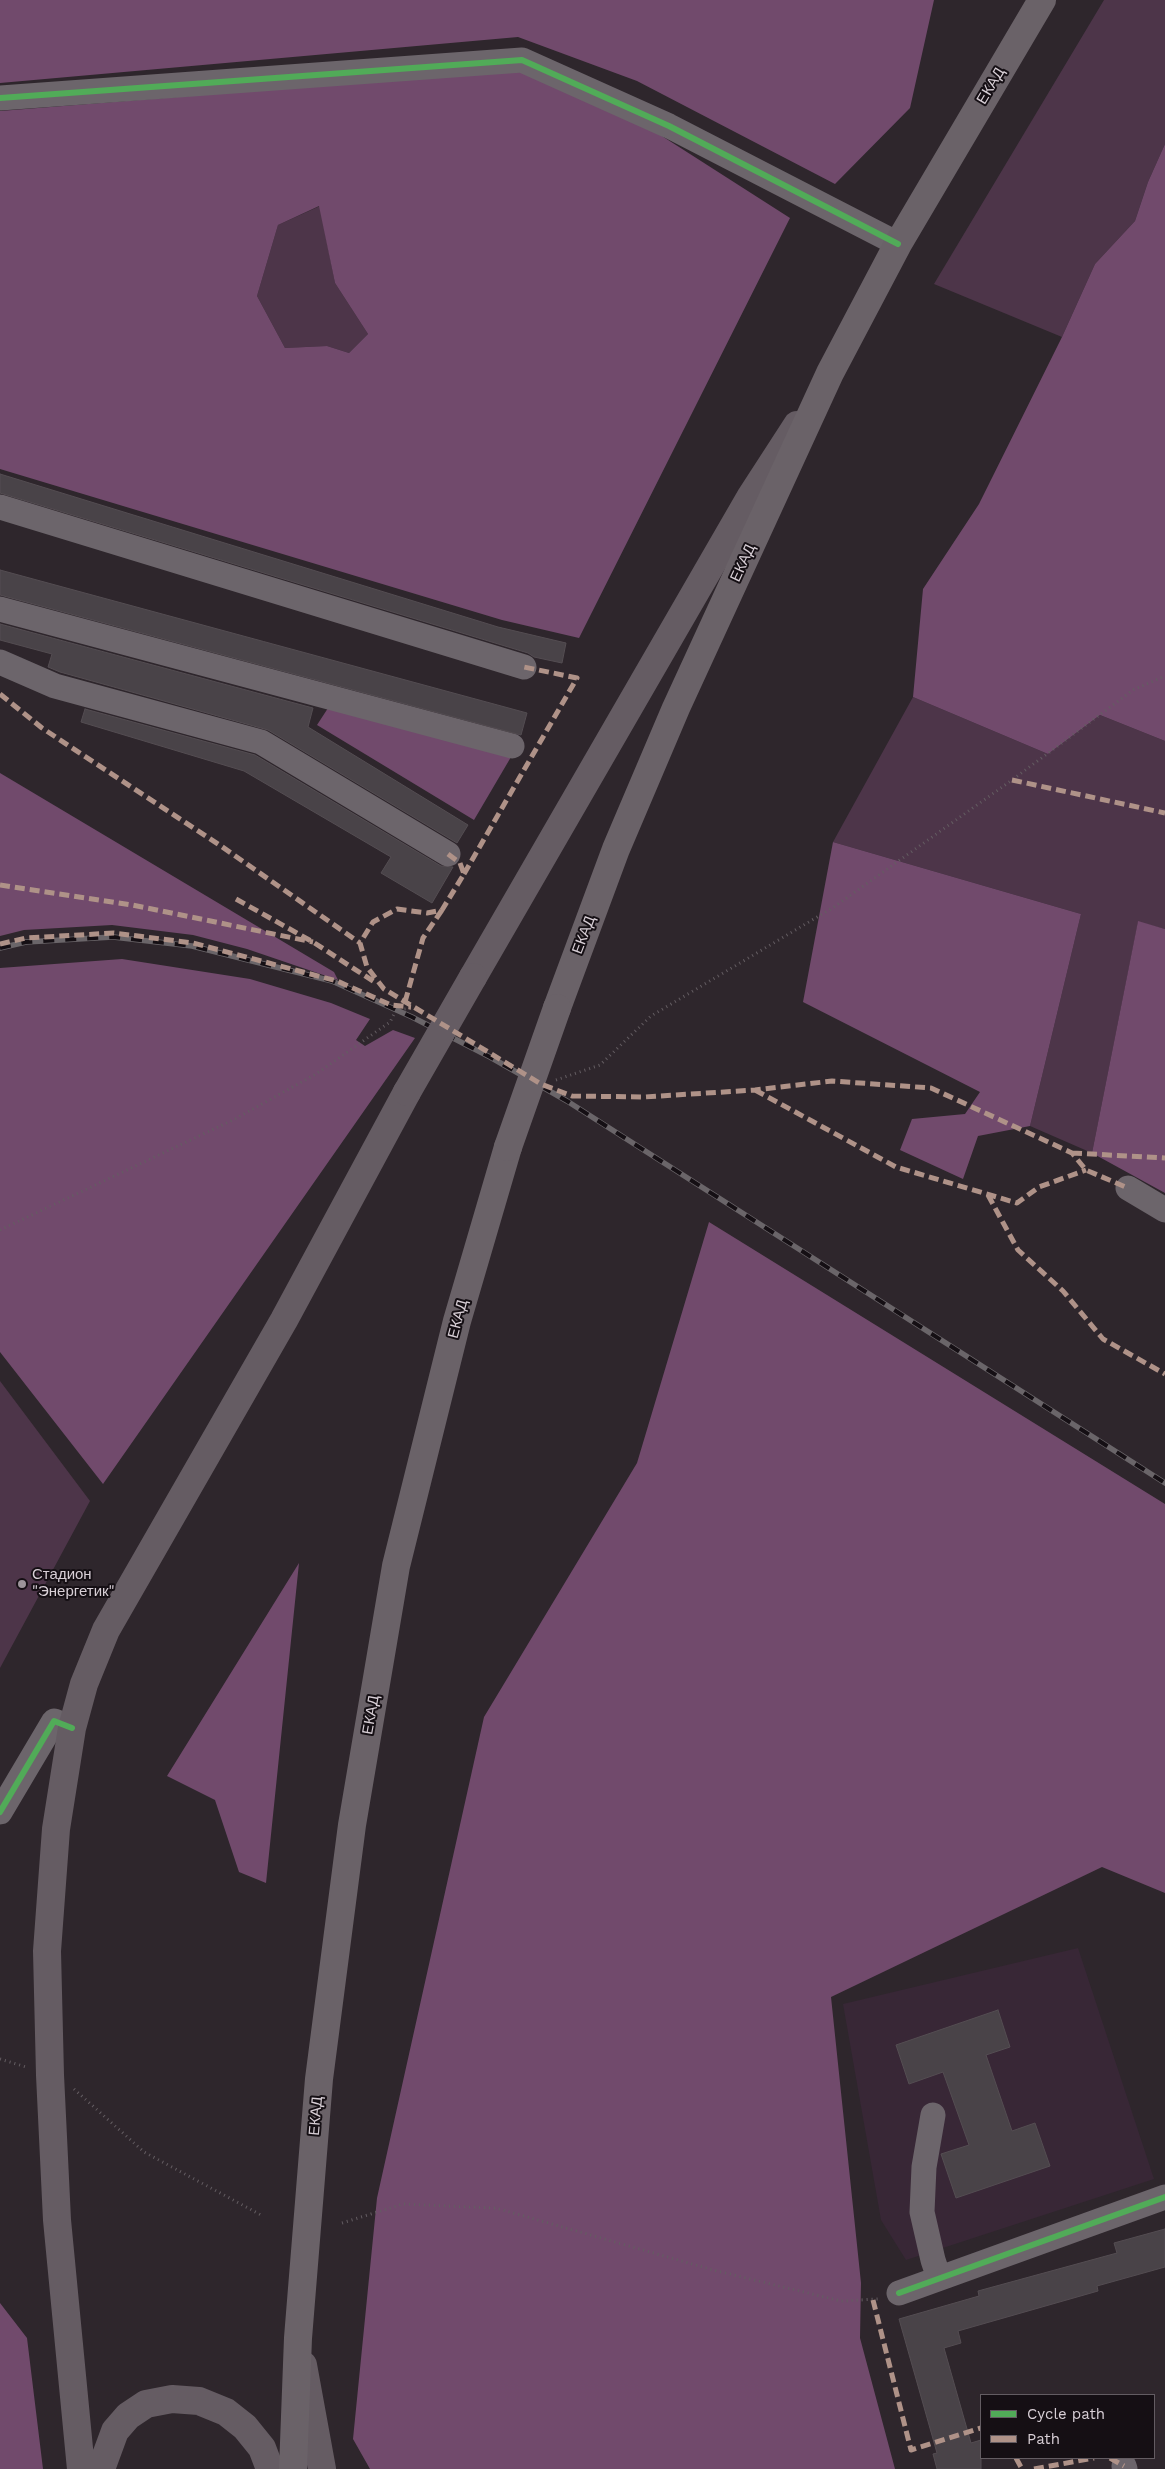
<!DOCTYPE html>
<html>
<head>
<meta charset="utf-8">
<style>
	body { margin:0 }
	#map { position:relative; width:1165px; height:2469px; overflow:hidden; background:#2e262c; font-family:"Work Sans",sans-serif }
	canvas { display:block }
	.legend { position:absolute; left:980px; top:2394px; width:175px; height:65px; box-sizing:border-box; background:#150f14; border:1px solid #635c62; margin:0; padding:6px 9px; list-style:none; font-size:15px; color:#d8cfd6 }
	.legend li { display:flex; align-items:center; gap:10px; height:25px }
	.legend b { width:25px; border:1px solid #635c62 }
</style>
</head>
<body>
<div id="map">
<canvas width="1165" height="2469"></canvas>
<ul class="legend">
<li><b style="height:6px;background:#51ab58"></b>Cycle path</li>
<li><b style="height:6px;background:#af9288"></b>Path</li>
</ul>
</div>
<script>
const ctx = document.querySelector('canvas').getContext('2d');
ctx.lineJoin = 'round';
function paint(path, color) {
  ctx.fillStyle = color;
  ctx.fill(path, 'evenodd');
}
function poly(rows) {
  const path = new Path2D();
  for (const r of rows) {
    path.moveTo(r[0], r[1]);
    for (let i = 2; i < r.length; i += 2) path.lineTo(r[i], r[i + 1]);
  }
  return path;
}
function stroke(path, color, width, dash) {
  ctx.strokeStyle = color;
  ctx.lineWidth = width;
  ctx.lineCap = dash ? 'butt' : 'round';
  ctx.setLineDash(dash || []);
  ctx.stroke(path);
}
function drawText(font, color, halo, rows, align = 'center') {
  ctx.font = font + ' "Work Sans",sans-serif';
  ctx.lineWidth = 4;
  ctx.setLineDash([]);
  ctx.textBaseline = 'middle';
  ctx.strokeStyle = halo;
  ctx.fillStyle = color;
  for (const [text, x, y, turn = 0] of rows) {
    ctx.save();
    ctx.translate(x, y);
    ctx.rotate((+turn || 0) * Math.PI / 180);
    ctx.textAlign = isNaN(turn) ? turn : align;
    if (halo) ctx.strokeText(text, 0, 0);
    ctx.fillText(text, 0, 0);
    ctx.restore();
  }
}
paint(poly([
	[1078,1948,1154,2179,906,2260,881,2220,843,2004]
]), '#382736');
paint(poly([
	[1104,0,1165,0,1165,144,1148,182,1135,221,1095,264,1062,337,934,284],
	[320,206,335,283,368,334,349,353,327,346,285,348,257,296,278,225],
	[913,697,1048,754,1100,715,1165,741,1165,929,1138,922,1092,1153,1030,1126,1081,914,833,842],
	[0,1381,90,1501,0,1668]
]), '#4d3549');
paint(poly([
	[0,0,934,0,910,108,835,184,637,81,518,37,0,83],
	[517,70,640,122,790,218,579,638,502,620,0,469,0,111],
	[319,206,335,283,368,334,349,353,327,346,285,348,257,296,278,225],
	[1165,144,1165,741,1100,715,1048,754,913,697,923,589,979,504,1062,337,1095,264,1135,221,1148,182],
	[330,705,511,757,474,820,317,725],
	[0,773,334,972,338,980,247,949,193,935,112,925,24,930,0,936],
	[833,842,1081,914,1030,1126,978,1136,963,1179,900,1150,912,1119,965,1114,980,1092,803,1002],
	[1138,921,1165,929,1165,1193,1092,1153],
	[122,959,250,979,331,1003,370,1019,356,1040,365,1046,393,1030,415,1038,103,1484,0,1352,0,968],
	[709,1222,1165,1504,1165,1893,1102,1867,831,1997,861,2283,860,2338,895,2469,370,2469,353,2439,377,2198,484,1717,637,1463],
	[299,1563,266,1883,239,1872,215,1800,167,1776],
	[0,2303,27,2338,43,2469,0,2469]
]), '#714a6c');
const building = poly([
	[0,474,498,627,566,643,562,663,534,657,528,653,0,493,0,474],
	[0,570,527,713,521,735,0,595,0,570],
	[0,624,313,708,308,727,468,825,457,843,268,730,60,672,48,667,52,654,0,640,0,624],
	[85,709,255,755,441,866,453,867,432,903,381,873,391,857,244,771,81,722,85,709],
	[998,2010,1010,2047,986,2055,1012,2131,1035,2123,1050,2166,956,2198,941,2154,969,2145,943,2072,909,2084,896,2045,998,2010],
	[1165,2229,1165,2267,1097,2286,1098,2291,958,2331,961,2343,944,2348,971,2443,981,2440,981,2469,937,2469,933,2454,937,2453,899,2319,979,2296,978,2291,1117,2253,1114,2243,1165,2229]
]);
paint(building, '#494348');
stroke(building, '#544d52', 1);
stroke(poly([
	[556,1080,600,1065,651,1016,834,907,1012,780,1133,690,1165,676],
	[0,1230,235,1119,316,1074,390,1022,396,1010,414,1008],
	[0,2059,26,2067],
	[74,2089,144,2152,261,2215],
	[342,2223,403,2204,496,2208,713,2270,841,2301,878,2299]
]), '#645d62', 3, [1, 4]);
stroke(poly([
	[0,98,522,60,669,126,898,244],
	[0,507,524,667],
	[0,609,512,746],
	[0,662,55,686,261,742,448,854],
	[1128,1188,1165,1210],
	[0,1812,54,1721,72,1728],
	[933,2115,924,2167,922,2212,933,2260,939,2278],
	[899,2293,1165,2197],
	[1124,2466,1125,2469]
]), '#6c656b', 25);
stroke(poly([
	[473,977,751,496,797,425],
	[303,2365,322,2469],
	[81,2469,57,2220,50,2075,47,1951,56,1829,72,1728,84,1684,106,1630,284,1320,407,1092],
	[101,2469,115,2431,128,2416,146,2404,172,2399,199,2401,226,2412,245,2427,262,2448,270,2469]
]), '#655c63', 28);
stroke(poly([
	[557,1008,616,849,676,708,830,373,898,244,1042,0],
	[293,2469,298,2338,319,2079,352,1825,396,1566,457,1321,508,1147]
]), '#6a6268', 28);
const rail = poly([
	[0,948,26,942,113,937,192,946,332,981,412,1017,490,1057,567,1101,1165,1483]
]);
stroke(rail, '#6a6569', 5.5);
stroke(rail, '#150f14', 4, [11]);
stroke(poly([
	[407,1092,473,977]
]), '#655c63', 28);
stroke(poly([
	[508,1147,557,1008]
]), '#6a6268', 28);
stroke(poly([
	[0,694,42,728,221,846,360,943],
	[1012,780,1165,813],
	[448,854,460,863,464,874,442,910,427,913,397,909,373,922,360,943,367,967,384,989,541,1084,572,1096,644,1097,755,1090,832,1081,931,1088,1072,1153,1086,1170,1128,1188],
	[464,874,577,678,524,667],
	[0,885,132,905,313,942],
	[236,899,313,942,376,983],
	[0,944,26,938,114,933,193,943,337,981,391,1005,411,1007],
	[405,1002,423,938,442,910],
	[755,1090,896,1167,1017,1203,1039,1187,1086,1170],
	[1072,1153,1165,1158],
	[988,1195,1018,1250,1063,1291,1103,1339,1165,1374],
	[873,2300,911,2450,981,2428],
	[1016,2458,1022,2469],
	[1110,2458,1124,2466],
	[1034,2469,1094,2458]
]), '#af9288', 5, [10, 5]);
stroke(poly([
	[0,98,522,60,669,126,898,244],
	[0,1812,54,1721,72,1728],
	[899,2293,1165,2197]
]), '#51ab58', 6);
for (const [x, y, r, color] of [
	[22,1584,5,"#9c949a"]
]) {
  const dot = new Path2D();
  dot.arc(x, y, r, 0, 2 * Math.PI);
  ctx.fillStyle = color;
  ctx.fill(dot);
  stroke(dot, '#150f14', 2);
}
drawText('15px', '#d8cfd6', '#150f14', [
	["ЕКАД",991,86,-59],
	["ЕКАД",743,563,-65],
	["ЕКАД",584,935,-69],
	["ЕКАД",458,1319,-75],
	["ЕКАД",371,1715,-80],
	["ЕКАД",316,2116,-85]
]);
drawText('15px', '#d8cfd6', '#150f14', [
	["Стадион",32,1575],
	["\"Энергетик\"",32,1592]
], 'left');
</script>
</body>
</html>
